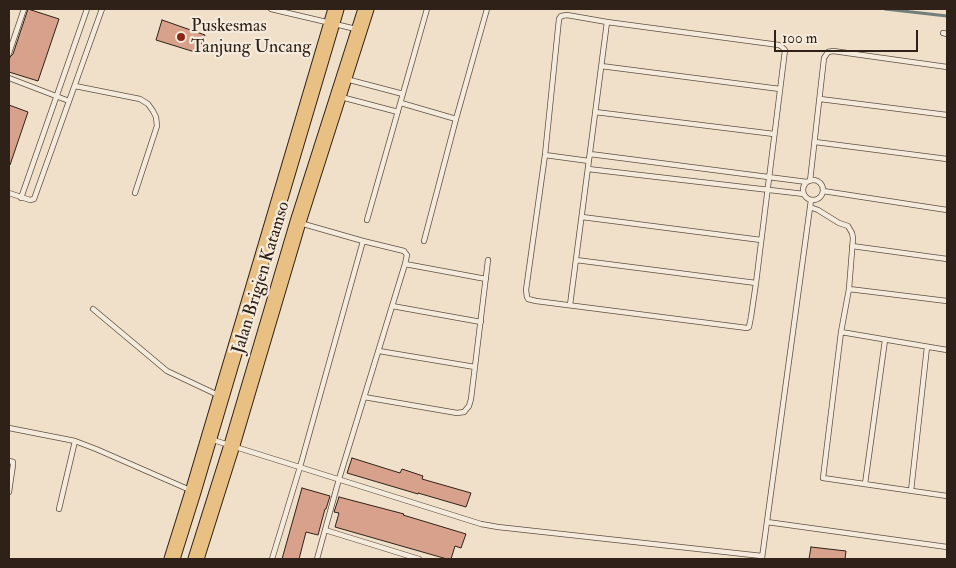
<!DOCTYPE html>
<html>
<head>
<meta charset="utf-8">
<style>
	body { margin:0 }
	#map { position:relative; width:956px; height:568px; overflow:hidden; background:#f0e0c9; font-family:"IM FELL Double Pica",serif }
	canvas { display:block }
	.frame { position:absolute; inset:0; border:10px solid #2f2118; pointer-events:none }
	.scale { position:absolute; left:774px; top:30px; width:144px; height:22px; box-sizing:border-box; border:2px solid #2f2118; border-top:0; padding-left:6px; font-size:15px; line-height:18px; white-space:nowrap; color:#2f2118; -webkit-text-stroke:4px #f5ebdc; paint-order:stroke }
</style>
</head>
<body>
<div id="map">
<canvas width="956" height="568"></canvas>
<div class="frame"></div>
<div class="scale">100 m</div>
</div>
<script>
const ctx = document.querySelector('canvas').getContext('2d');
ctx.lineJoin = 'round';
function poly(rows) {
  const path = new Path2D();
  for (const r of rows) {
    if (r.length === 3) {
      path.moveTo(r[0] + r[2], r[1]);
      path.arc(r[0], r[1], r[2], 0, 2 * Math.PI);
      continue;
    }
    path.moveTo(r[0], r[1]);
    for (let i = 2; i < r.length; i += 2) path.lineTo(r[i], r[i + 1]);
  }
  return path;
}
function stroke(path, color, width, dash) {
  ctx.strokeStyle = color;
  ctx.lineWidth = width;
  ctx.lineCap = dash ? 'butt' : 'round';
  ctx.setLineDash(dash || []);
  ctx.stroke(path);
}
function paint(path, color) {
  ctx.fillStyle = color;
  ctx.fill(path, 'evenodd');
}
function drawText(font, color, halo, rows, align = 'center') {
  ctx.font = font + ' "IM FELL Double Pica",serif';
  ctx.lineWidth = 4.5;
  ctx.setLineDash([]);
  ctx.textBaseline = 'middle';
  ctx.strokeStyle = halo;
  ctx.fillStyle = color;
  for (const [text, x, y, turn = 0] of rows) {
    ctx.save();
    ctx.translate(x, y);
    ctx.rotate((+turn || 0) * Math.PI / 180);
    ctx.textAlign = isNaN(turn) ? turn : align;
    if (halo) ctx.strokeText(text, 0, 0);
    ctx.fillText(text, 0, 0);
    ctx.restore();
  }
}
stroke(poly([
	[885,9,947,16]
]), '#727d7c', 3);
const building = poly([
	[28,9,59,19,38,81,9,72,9,61,10,57,13,54,28,9],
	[162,20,205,35,198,53,156,40,162,20],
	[9,105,28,112,10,165,9,165,9,105],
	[352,458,400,473,402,469,423,476,422,479,471,493,466,507,418,493,418,494,347,473,352,458],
	[302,488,330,496,326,509,325,509,318,535,306,532,299,559,282,559,302,488],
	[339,497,404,514,403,515,466,534,461,548,455,546,451,559,447,559,335,527,339,513,334,512,339,497],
	[811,547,846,551,845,559,809,559,811,547]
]);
paint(building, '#d7a18c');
stroke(building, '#2f2118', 1);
const service = poly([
	[271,9,356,29],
	[567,15,607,22,779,45,782,47,785,50,756,283,751,317,749,327,747,328,536,301,528,299,527,297,526,290,545,155,559,19,561,16,567,15],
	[943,33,947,34],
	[9,53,24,9],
	[601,66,780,89],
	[9,78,69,101],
	[346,79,403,94],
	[75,86,140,99,148,104,153,111,156,117,157,126,135,193],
	[341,97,398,112],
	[820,99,947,115],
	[401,103,456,119],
	[595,112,774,134],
	[815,142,947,159],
	[590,154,807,182],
	[545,155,589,161],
	[588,169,804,194],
	[813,190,10],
	[810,181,824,58,828,52,833,51,947,67],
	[823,191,947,210],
	[9,193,30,200,34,199,102,9],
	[21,198,87,9],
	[810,207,818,210,839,223,848,226,852,233,853,238,849,289,841,332,823,478,947,496],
	[582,217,761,240],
	[367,220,427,9],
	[300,223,363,241,404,251,407,255,405,264,339,479,317,559],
	[424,241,456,119,487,9],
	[852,246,947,259],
	[576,260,756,283],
	[405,264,486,279],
	[849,289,947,301],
	[570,305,607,22],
	[392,306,481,322],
	[93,309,167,371,218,395],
	[841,332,947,350],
	[379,351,475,367],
	[364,397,457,413,464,412,469,406,471,399,488,260],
	[9,428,75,441,96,449,190,490],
	[210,439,481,524,498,527,762,556],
	[9,461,13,462,13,465,9,492],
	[865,484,885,340],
	[911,491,927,347],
	[59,509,75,441],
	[767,522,947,547],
	[325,530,419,559],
	[762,558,811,200],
	[272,559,300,467,363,241]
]);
const trunk = poly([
	[172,559,193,492,336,9],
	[196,559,232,445,298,222,366,9]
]);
stroke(service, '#5f5144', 6);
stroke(trunk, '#2f2118', 17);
stroke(service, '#f5ebdc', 4.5);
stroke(trunk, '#e8c084', 15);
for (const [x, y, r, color] of [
	[181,37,5,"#8f2418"]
]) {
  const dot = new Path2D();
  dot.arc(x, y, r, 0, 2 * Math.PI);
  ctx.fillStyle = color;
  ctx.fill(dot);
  stroke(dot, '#f5ebdc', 2);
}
drawText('18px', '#2f2118', '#f5ebdc', [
	["Puskesmas",191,27],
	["Tanjung Uncang",191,48]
], 'left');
drawText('18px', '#2f2118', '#f5ebdc', [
	["Jalan Brigjen Katamso",262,278,-73]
]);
</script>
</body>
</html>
